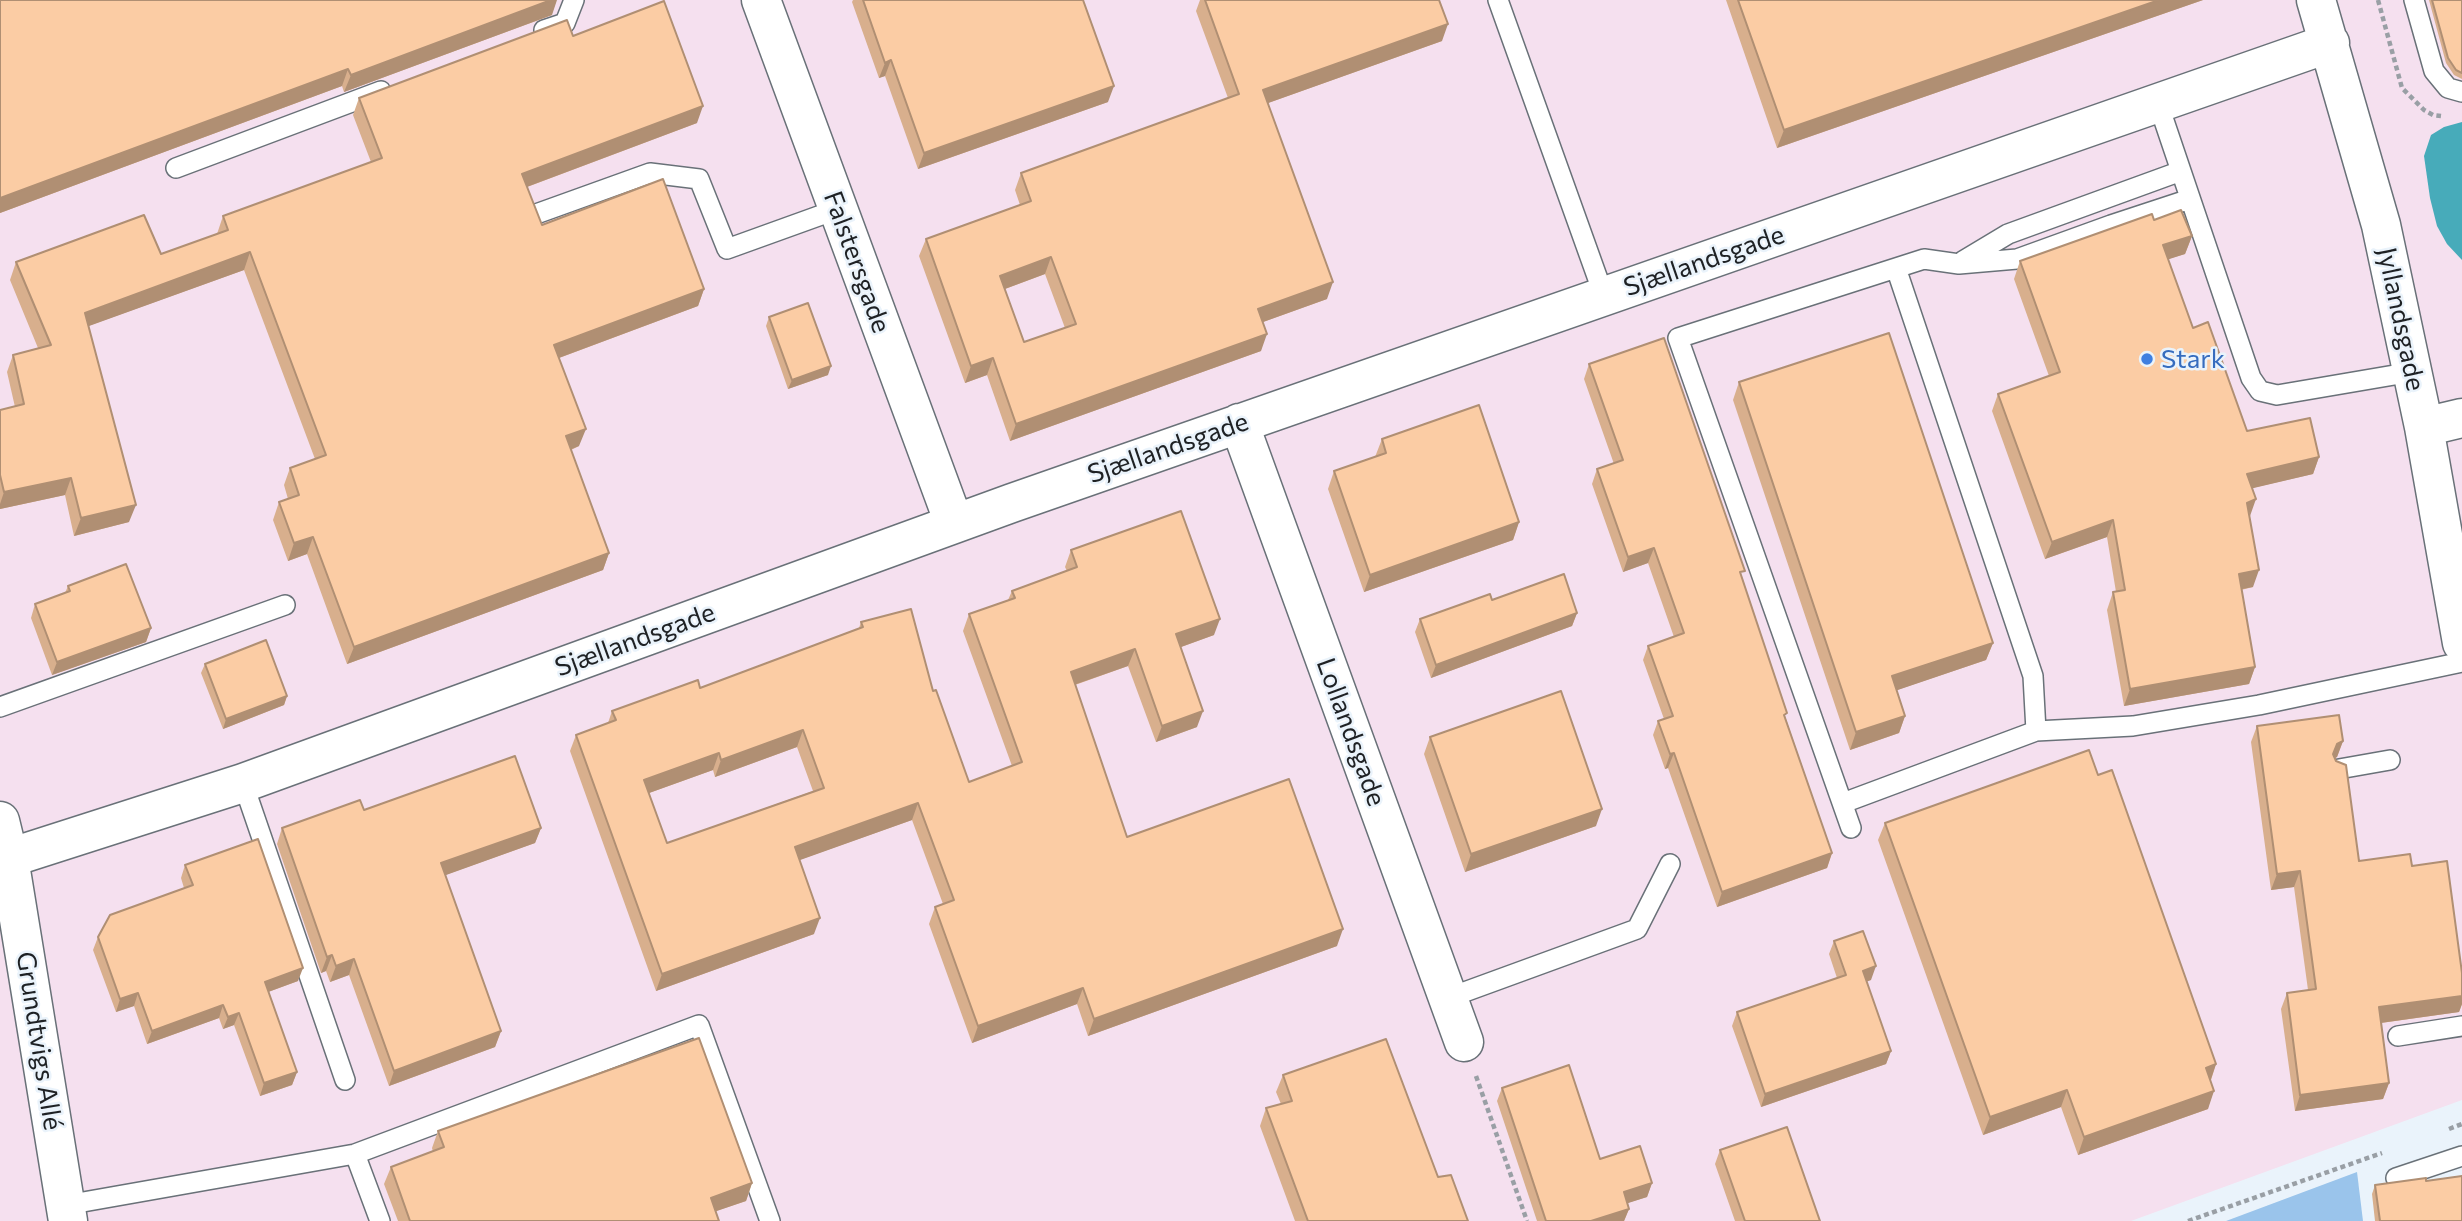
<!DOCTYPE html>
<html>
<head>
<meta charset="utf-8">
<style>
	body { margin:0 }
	canvas { display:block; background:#eaf3fb }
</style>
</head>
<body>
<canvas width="2462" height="1221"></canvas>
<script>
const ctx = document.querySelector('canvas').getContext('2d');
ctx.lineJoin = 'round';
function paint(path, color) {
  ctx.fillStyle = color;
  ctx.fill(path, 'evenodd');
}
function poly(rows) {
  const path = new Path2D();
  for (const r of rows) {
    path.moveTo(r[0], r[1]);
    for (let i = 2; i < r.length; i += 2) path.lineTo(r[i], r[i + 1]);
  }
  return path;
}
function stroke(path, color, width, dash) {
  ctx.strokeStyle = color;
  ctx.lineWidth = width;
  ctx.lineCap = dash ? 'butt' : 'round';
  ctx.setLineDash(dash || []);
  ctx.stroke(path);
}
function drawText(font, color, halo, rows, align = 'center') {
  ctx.font = font + ' Commissioner,sans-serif';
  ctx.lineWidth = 5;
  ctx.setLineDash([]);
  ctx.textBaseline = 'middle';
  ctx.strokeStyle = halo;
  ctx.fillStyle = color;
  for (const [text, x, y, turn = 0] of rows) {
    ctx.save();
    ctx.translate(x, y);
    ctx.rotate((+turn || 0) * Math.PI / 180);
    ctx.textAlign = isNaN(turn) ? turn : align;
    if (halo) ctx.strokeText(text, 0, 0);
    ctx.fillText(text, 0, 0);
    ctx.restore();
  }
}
paint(poly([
	[0,0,2462,0,2462,1100,2131,1221,0,1221]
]), '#f5e0ef');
paint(poly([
	[2357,1172,2363,1221,2226,1221]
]), '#9ac4eb');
paint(poly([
	[2462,122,2462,260,2447,244,2437,226,2430,198,2424,156,2431,135,2444,127]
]), '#47abba');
const lane = poly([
	[1498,0,1604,296],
	[2414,0,2434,71,2448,88,2462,92],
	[544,30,565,23,574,0],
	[2158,103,2251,378,2260,391,2277,395,2412,372],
	[176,168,381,91],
	[536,214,650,173,699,179,727,249,838,209],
	[1963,261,2008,234,2181,171],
	[0,707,285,605],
	[2036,731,2133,726,2259,705,2462,662],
	[2339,769,2390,760],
	[243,783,345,1080],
	[1843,803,2036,731,2033,676,1896,268],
	[1851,828,1678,338,1924,259,1959,264,2017,259,2111,225,2190,199],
	[1448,998,1637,929,1670,864],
	[2398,1036,2462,1026],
	[355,1154,380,1221],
	[2396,1178,2462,1156],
	[66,1205,355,1154,699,1025,770,1221]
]);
const street = poly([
	[761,0,954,523],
	[2316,0,2381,225,2424,427,2462,643],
	[1239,423,1464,1042],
	[2424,427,2462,418],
	[9,858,243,783,1012,503,2330,43]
]);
const secondary = poly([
	[0,821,9,858,68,1221]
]);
stroke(lane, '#697178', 22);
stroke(street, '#697178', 41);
stroke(secondary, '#697178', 41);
stroke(poly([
	[2378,0,2402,88,2424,110,2433,115,2441,116],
	[1476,1076,1527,1221],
	[2449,1129,2462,1124],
	[2188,1221,2382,1153]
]), '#999fa5', 4.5, [5, 3.5]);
stroke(lane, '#fff', 19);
stroke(street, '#fff', 38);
stroke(secondary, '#fff', 38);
paint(poly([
	[0,0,552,15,344,92,342,86,0,213],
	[853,0,1083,0,1108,102,918,169,885,76,879,78,852,2],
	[1200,0,1439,0,1442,41,1268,103,1327,299,1263,322,1261,351,1010,441,987,375,965,383,919,256,926,239,1020,205,1015,190,1021,173,1228,98,1196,11],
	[1045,274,1065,328,1024,342,1005,289],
	[1726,0,2203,0,1777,148],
	[2429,0,2462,0,2462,79,2454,75,2446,63],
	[573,36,697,123,527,187,542,225,704,289,698,306,559,358,579,446,571,450,609,553,603,570,347,664,307,554,288,561,273,520,279,502,288,499,284,485,290,468,315,459,244,270,88,326,129,522,74,536,65,495,0,509,0,410,15,407,7,372,13,355,38,348,10,280,16,262,161,254,217,234,223,216,371,162,353,115,359,98],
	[2154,220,2192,236,2185,254,2168,259,2193,328,2247,431,2319,457,2313,474,2252,488,2249,517,2253,587,2241,590,2255,667,2249,684,2124,706,2107,610,2113,592,2116,592,2107,537,2045,559,1992,411,1998,394,2049,376,2014,279,2020,261],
	[769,317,828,375,788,389,766,326],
	[1589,364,1742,579,1786,719,1832,853,1827,868,1717,907,1668,768,1665,769,1653,735,1658,721,1664,719,1643,660,1648,646,1674,637,1648,563,1623,572,1592,484,1597,469,1614,464,1584,379],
	[1739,382,1993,643,1986,660,1897,690,1905,716,1899,733,1850,750,1733,400],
	[1382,439,1519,522,1513,540,1364,592,1328,489,1334,471,1375,457],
	[1071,550,1214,635,1181,647,1197,727,1156,742,1128,666,1075,685,1127,837,1337,946,1088,1036,1077,1004,972,1043,929,924,935,907,943,904,912,820,799,860,814,934,656,991,570,751,576,735,608,723,612,711,700,688,859,628,861,622,933,691,969,782,1012,766,963,631,969,614,1008,600,1012,591,1067,571,1065,567],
	[797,747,813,791,667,843,649,793,713,770,715,777],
	[68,586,151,628,146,642,52,675,31,618,35,604,65,593],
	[1492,600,1577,613,1572,626,1431,678,1415,632,1420,619],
	[205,664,287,696,284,705,223,729,201,673],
	[2257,726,2343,741,2337,757,2335,758,2359,861,2412,866,2462,973,2462,1004,2459,1012,2381,1023,2389,1083,2383,1099,2295,1111,2281,1009,2287,993,2308,990,2294,887,2271,890,2251,742],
	[1430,737,1596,826,1465,872,1424,754],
	[2098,775,2216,1064,2211,1080,2208,1109,2078,1155,2061,1107,1983,1135,1878,840,1885,823],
	[364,810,541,828,535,843,445,875,501,1031,495,1047,389,1086,349,975,330,982,326,971,321,973,277,844,282,828],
	[185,865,298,981,268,992,297,1072,292,1085,260,1096,234,1025,223,1029,219,1018,147,1044,134,1006,116,1012,93,950,98,937,184,888,181,878],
	[1834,941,1871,980,1866,981,1891,1051,1886,1064,1761,1107,1732,1026,1737,1012,1837,978,1829,954],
	[1283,1075,1438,1177,1468,1221,1295,1221,1260,1126,1266,1108,1281,1104,1276,1092],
	[1502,1088,1600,1159,1652,1183,1647,1197,1627,1203,1629,1209,1624,1221,1537,1221,1497,1101],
	[438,1131,752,1183,746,1201,716,1211,719,1221,398,1221,384,1184,391,1167,433,1152,432,1148],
	[1720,1150,1820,1221,1735,1221,1715,1164],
	[2426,1181,2462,1221,2375,1221,2372,1194,2375,1185]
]), '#d8af8d');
paint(poly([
	[551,0,557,0,552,15,344,92,351,75],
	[2159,0,2203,0,1777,148,1784,130],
	[1448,24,1442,41,1257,107,1263,90],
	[891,60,885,76,879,78,885,63],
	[348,69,342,86,0,213,0,198],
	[1114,86,1108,102,918,169,924,153],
	[703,106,697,123,516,191,522,174],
	[2192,236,2185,254,2157,263,2163,245],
	[250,252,244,270,78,330,85,313],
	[1051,257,1045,274,994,293,1000,276],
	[1333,282,1327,299,1252,326,1258,309],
	[704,289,698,306,548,362,554,345],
	[1267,334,1261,351,1010,441,1016,424],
	[993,358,987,375,965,383,971,366],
	[831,366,828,375,788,389,792,380],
	[586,429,579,446,560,454,566,436],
	[2319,457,2313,474,2241,491,2247,474],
	[71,478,65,495,0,509,0,504,4,492],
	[2256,499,2250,516,2247,503],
	[136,505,129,522,74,536,81,518],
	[2113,520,2107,537,2045,559,2052,542],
	[1519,522,1513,540,1364,592,1370,575],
	[313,537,307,554,288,561,294,543],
	[1654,548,1648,563,1623,572,1628,557],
	[609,553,603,570,347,664,354,647],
	[2259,570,2253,587,2232,591,2239,574],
	[1577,613,1572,626,1431,678,1436,665],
	[1220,619,1214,635,1170,651,1176,634],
	[151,628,146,642,52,675,57,662],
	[1993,643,1986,660,1886,694,1892,676],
	[1135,649,1128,666,1065,688,1071,672],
	[2255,667,2249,684,2124,706,2130,689],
	[287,696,284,705,223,729,226,719],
	[1203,711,1197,727,1156,742,1162,726],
	[1905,716,1899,733,1850,750,1856,732],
	[803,730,797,747,715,777,721,760],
	[2343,741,2337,757,2331,760,2337,744],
	[719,753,713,770,638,797,644,780],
	[1674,753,1668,768,1665,769,1670,754],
	[918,803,912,820,789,864,795,847],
	[1602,809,1596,826,1465,872,1471,854],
	[541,828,535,843,435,879,441,863],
	[1832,853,1827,868,1717,907,1722,892],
	[2300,871,2294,887,2271,890,2277,874],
	[820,918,814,934,656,991,662,974],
	[1343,929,1337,946,1088,1036,1094,1019],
	[332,955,326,971,321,973,327,957],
	[354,959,349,975,330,982,336,966],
	[1876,966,1871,980,1858,985,1863,971],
	[303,968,298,981,260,995,265,982],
	[1083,988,1077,1004,972,1043,978,1026],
	[138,993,134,1006,116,1012,120,999],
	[2462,996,2462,1004,2459,1012,2373,1024,2379,1007],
	[223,1005,219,1018,147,1044,152,1031],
	[239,1013,234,1025,223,1029,228,1017],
	[501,1031,495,1047,389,1086,394,1071],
	[1891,1051,1886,1064,1761,1107,1765,1094],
	[2216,1064,2210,1082,2206,1068],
	[297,1072,292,1085,260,1096,264,1083],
	[2389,1083,2383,1099,2295,1111,2300,1095],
	[2067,1090,2061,1107,1983,1135,1990,1117],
	[2214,1091,2208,1109,2078,1155,2084,1137],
	[752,1183,746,1201,705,1215,711,1198],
	[1652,1183,1647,1197,1619,1206,1624,1192],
	[1629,1209,1624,1221,1591,1221]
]), '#b08f73');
const building = poly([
	[0,0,551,0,351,75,348,69,0,198,0,0],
	[863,0,1083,0,1114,86,924,153,891,60,885,63,863,0],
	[1205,0,1439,0,1448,24,1263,90,1333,282,1258,309,1267,334,1016,424,993,358,971,366,926,239,1031,201,1021,173,1239,94,1205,0],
	[1051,257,1076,324,1024,342,1000,276,1051,257],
	[1738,0,2159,0,1784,130,1738,0],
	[2432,0,2462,0,2462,73,2456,70,2448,58,2432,0],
	[664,1,703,106,522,174,542,225,663,179,704,289,554,345,586,429,566,436,609,553,354,647,313,537,294,543,279,502,299,495,290,468,326,455,250,252,85,313,136,505,81,518,71,478,4,492,0,475,0,410,24,404,13,355,51,345,16,262,144,215,161,254,228,230,223,216,382,158,359,98,567,20,573,36,664,1],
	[2181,210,2192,236,2163,245,2193,328,2208,322,2247,431,2310,418,2319,457,2247,474,2256,499,2247,503,2259,570,2239,574,2255,667,2130,689,2113,592,2125,590,2113,520,2052,542,1998,394,2060,372,2020,261,2152,214,2154,220,2181,210],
	[808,303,831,366,792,380,769,317,808,303],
	[1889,333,1993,643,1892,676,1905,716,1856,732,1739,382,1889,333],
	[1664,338,1745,571,1740,572,1787,713,1784,715,1832,853,1722,892,1674,753,1670,754,1658,721,1673,716,1648,646,1684,633,1654,548,1628,557,1597,469,1623,460,1589,364,1664,338],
	[1479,405,1519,522,1370,575,1334,471,1386,453,1382,439,1479,405],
	[1181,511,1220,619,1176,634,1203,711,1162,726,1135,649,1071,672,1127,837,1289,779,1343,929,1094,1019,1083,988,978,1026,935,907,954,900,918,803,795,847,820,918,662,974,576,735,616,720,612,711,698,680,700,688,863,627,861,622,911,609,933,691,936,690,969,782,1022,762,969,614,1015,598,1012,591,1077,567,1071,550,1181,511],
	[803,730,824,788,667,843,644,780,719,753,721,760,803,730],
	[126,564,151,628,57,662,35,604,70,591,68,586,126,564],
	[1564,574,1577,613,1436,665,1420,619,1490,594,1492,600,1564,574],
	[266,640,287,696,226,719,205,664,266,640],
	[1561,691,1602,809,1471,854,1430,737,1561,691],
	[2339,715,2343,741,2337,744,2333,754,2336,761,2346,765,2359,861,2410,854,2412,866,2447,861,2462,973,2462,996,2379,1007,2389,1083,2300,1095,2287,993,2316,989,2300,871,2277,874,2257,726,2339,715],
	[2089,750,2098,775,2112,770,2216,1064,2206,1068,2214,1091,2084,1137,2067,1090,1990,1117,1885,823,2089,750],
	[515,756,541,828,441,863,501,1031,394,1071,354,959,336,966,332,955,327,957,282,828,360,800,364,810,515,756],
	[258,839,303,968,265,982,297,1072,264,1083,239,1013,228,1017,223,1005,152,1031,138,993,120,999,98,937,110,915,193,885,185,865,258,839],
	[1863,931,1876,966,1863,971,1891,1051,1765,1094,1737,1012,1846,975,1834,941,1863,931],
	[699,1038,752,1183,711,1198,719,1221,410,1221,391,1167,444,1147,438,1131,699,1038],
	[1386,1039,1438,1177,1451,1175,1468,1221,1308,1221,1266,1108,1292,1101,1283,1075,1386,1039],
	[1569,1065,1600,1159,1640,1146,1652,1183,1624,1192,1629,1209,1591,1221,1546,1221,1502,1088,1569,1065],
	[1787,1127,1820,1221,1745,1221,1720,1150,1787,1127],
	[2462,1176,2462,1221,2380,1221,2375,1185,2426,1178,2426,1181,2462,1176]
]);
paint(building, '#fbcca4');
stroke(building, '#b08f73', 2);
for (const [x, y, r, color] of [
	[2147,359,7,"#3f7fe0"]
]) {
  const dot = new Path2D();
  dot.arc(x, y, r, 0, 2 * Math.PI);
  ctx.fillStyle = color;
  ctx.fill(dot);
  stroke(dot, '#eaf3fb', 2.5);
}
drawText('26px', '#1e2124', '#eaf3fb', [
	["Sjællandsgade",1704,261,-19],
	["Falstersgade",857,262,70],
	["Jyllandsgade",2401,319,78],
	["Sjællandsgade",1168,448,-19],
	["Sjællandsgade",635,640,-20],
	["Lollandsgade",1351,732,70],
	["Grundtvigs Allé",39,1041,81]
]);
drawText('26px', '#366cbe', '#eaf3fb', [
	["Stark",2161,359]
], 'left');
</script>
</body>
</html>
